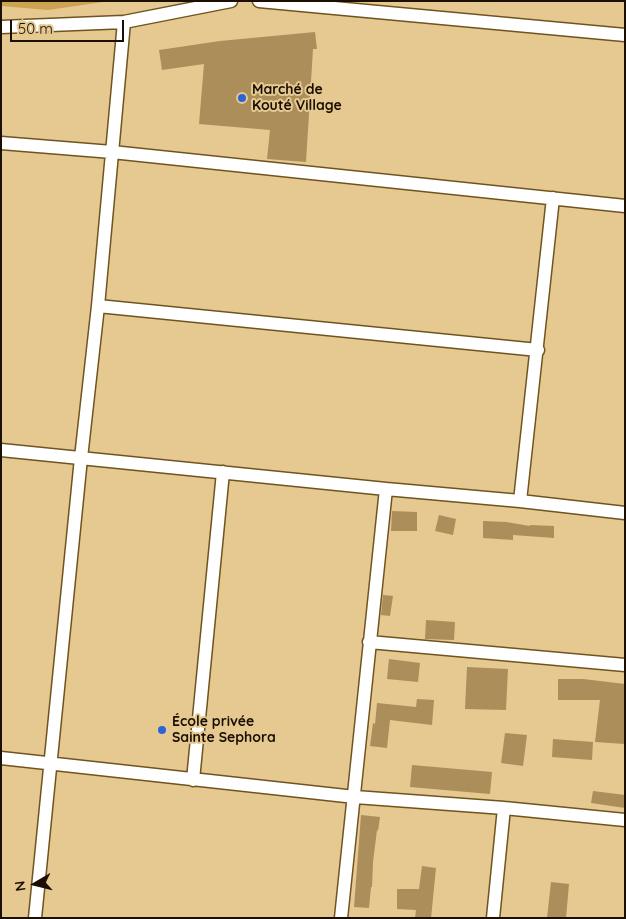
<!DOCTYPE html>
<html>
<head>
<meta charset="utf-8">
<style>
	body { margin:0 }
	#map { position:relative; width:626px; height:919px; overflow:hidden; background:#e6c891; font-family:Quicksand,sans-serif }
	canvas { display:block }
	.frame { position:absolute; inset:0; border:2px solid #1a0f00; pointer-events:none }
	.north { position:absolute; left:10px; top:859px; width:50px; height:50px; -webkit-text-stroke:4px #e6c891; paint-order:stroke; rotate:262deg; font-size:14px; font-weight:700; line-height:20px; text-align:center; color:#1a0f00 }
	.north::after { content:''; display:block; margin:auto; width:18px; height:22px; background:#1a0f00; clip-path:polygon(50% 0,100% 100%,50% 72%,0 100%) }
	.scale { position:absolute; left:10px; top:20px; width:114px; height:22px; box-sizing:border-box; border:2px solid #1a0f00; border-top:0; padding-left:6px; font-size:15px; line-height:18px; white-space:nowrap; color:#1a0f00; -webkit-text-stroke:4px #e6c891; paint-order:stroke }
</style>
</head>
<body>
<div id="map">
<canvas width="626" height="919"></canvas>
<div class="frame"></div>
<div class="north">N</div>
<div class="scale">50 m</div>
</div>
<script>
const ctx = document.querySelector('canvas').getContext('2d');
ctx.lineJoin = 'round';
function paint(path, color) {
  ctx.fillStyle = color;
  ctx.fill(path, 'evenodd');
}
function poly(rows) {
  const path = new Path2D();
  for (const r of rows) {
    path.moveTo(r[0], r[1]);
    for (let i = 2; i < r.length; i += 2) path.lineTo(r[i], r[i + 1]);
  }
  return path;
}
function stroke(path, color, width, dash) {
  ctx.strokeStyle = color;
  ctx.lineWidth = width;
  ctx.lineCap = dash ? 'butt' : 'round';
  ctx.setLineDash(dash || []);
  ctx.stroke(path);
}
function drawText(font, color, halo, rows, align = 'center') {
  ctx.font = font + ' Quicksand,sans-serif';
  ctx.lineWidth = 4;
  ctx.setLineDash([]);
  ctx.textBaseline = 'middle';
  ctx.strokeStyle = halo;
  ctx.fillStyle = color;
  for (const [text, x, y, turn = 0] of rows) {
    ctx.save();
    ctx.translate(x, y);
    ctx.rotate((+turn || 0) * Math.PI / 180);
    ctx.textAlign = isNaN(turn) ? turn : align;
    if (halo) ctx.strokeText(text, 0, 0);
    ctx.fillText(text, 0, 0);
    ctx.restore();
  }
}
paint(poly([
	[1,1,110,1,48,10,1,6]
]), '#cda351');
paint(poly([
	[315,32,317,49,313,49,306,162,267,159,270,130,199,124,204,64,162,70,159,50,220,41],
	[392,511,417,512,417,531,391,531],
	[439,515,456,519,453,535,435,531],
	[483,521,506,522,530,526,530,525,554,526,554,538,513,535,513,540,483,538],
	[383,595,393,596,390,616,381,615],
	[426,620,455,622,454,640,425,639],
	[389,659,420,663,418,682,387,679],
	[467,667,508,669,506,710,465,709],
	[558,679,583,679,625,684,625,744,595,742,600,700,558,700],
	[417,699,434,700,432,725,390,720,387,748,370,746,373,723,375,724,377,703,416,707],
	[505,733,527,735,523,766,501,763],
	[553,739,593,742,592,760,552,757],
	[412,765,492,772,490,794,410,787],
	[593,791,625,795,625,808,591,803],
	[361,815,380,817,378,831,377,830,373,862,372,887,371,887,369,908,354,907],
	[422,866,436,868,431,918,415,918,416,910,397,909,397,889,419,889],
	[551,882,569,884,566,918,547,918]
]), '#ab8e5a');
const minor = poly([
	[259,1,625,35],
	[1,27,124,22,231,1],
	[1,143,112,152,625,206],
	[98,306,538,350],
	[1,450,386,489,520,501,625,513],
	[520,501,553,198],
	[369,642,625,665],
	[1,758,355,797,504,808,625,820],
	[193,780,223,472],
	[35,918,81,458,98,306,124,22],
	[341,918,386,489],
	[493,918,504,808]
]);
stroke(minor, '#6f541f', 15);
stroke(minor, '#fff', 12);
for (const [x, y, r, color] of [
	[242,98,5,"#2c65d3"],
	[162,730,5,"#2c65d3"]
]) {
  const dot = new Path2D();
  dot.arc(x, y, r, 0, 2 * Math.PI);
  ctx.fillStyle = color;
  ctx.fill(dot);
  stroke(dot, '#e6c891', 2);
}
drawText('bold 14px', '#1a0f00', '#e6c891', [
	["Marché de",252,90],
	["Kouté Village",252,106],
	["École privée",172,722],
	["Sainte Sephora",172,738]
], 'left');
</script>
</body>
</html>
